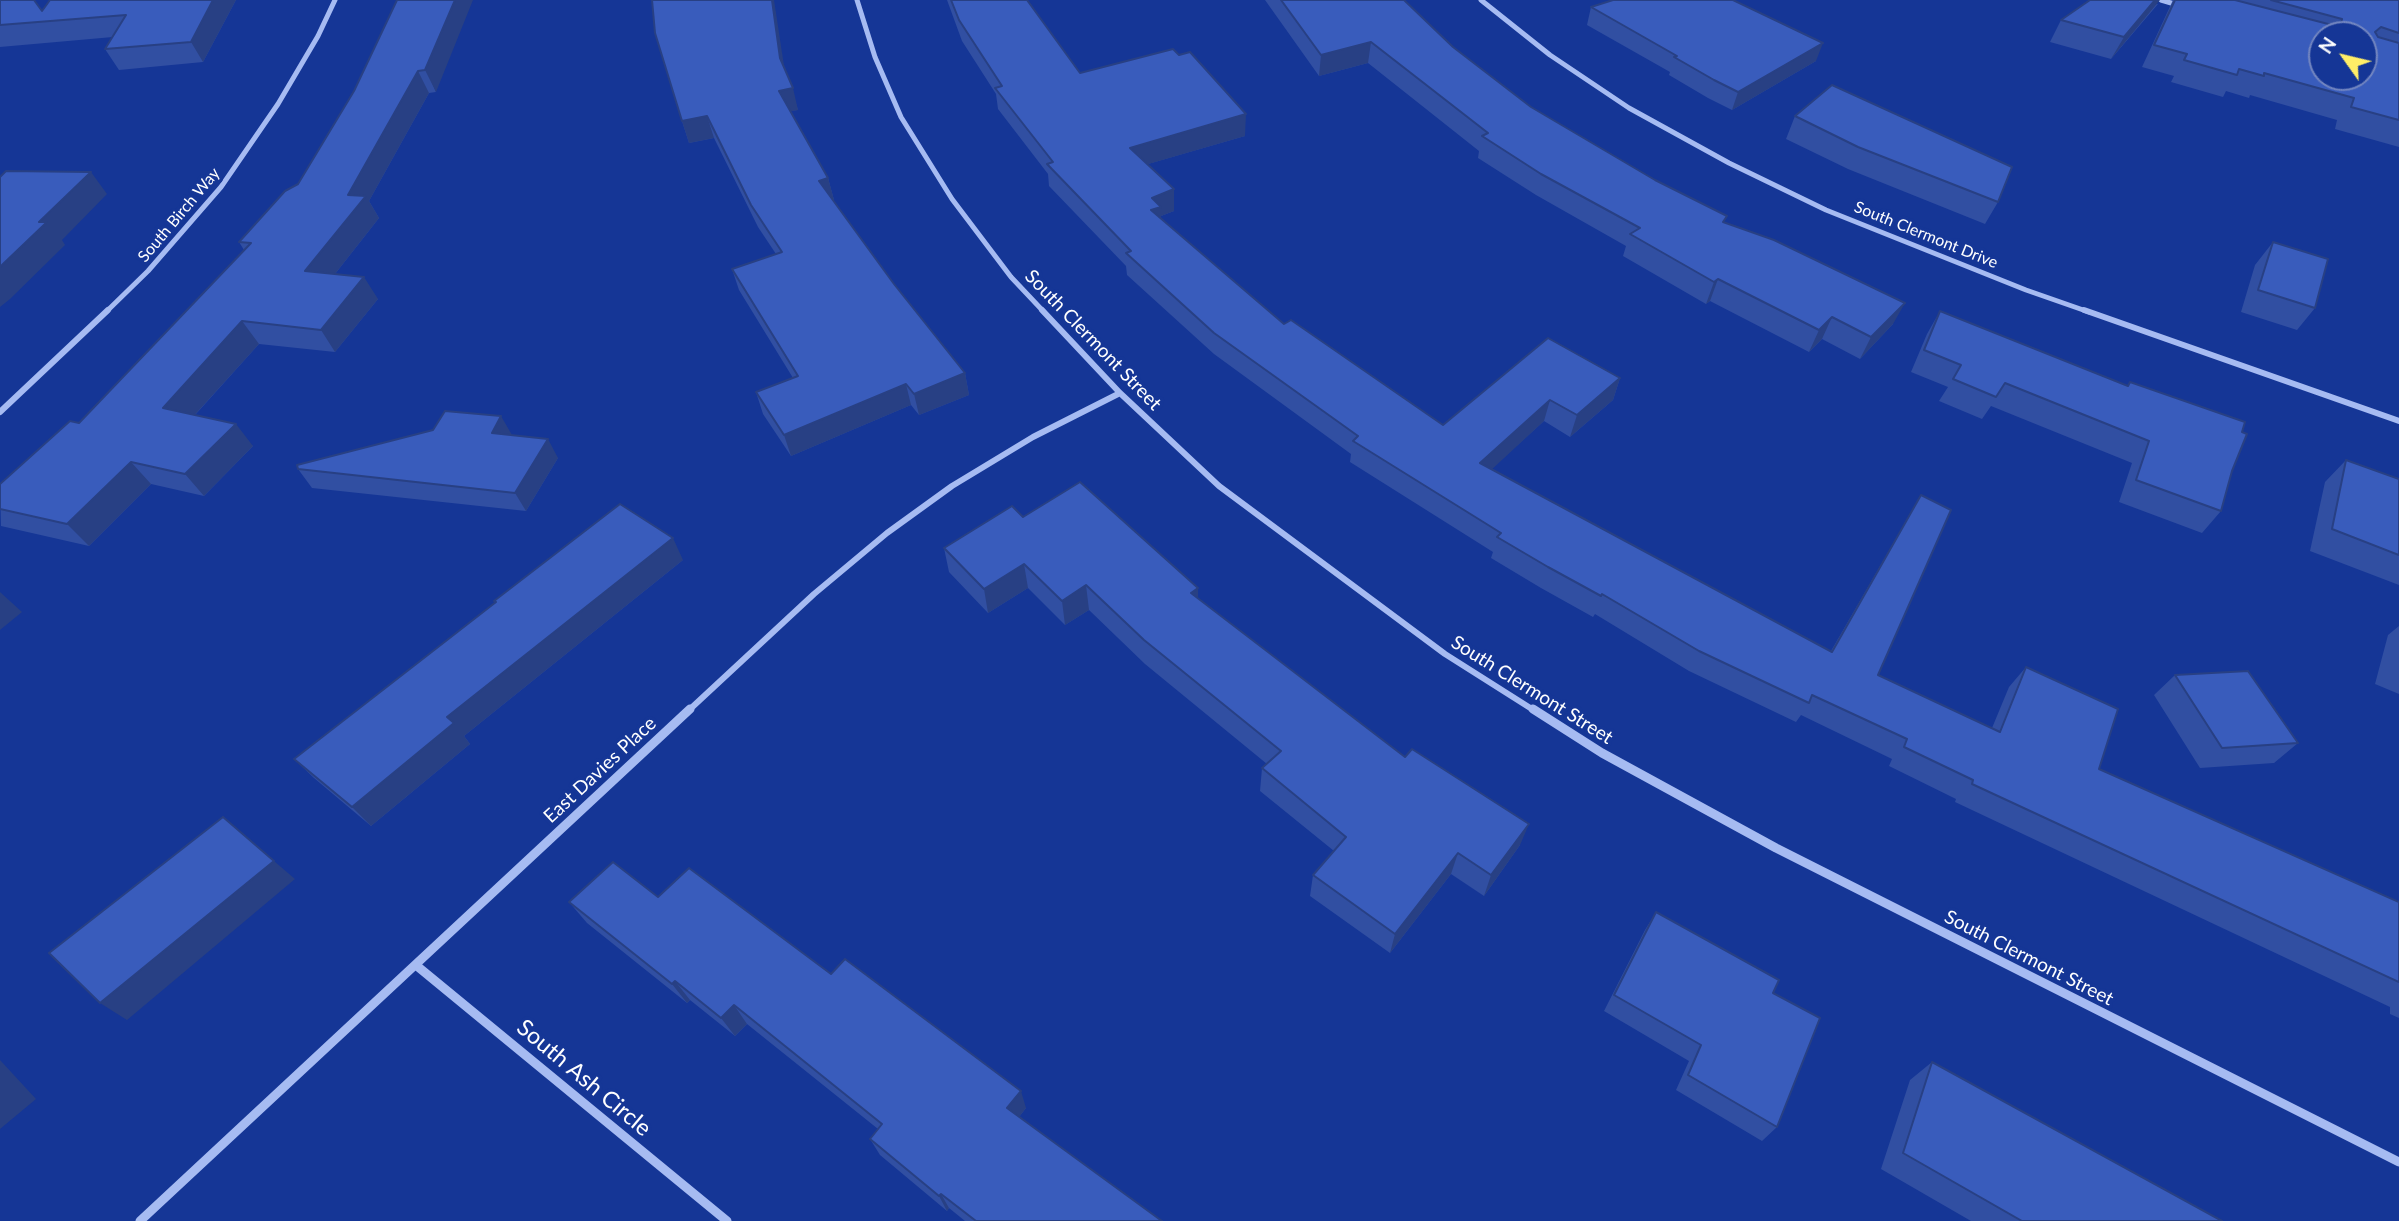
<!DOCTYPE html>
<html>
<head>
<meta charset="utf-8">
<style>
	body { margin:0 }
	#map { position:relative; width:2399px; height:1221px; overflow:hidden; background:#153696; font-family:Lato,sans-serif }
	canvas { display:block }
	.north { position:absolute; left:2308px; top:21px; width:70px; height:70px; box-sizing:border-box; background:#153696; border:2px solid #7386c0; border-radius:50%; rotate:304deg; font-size:19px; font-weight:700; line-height:28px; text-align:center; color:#fff }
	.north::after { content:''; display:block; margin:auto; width:24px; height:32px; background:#ffee67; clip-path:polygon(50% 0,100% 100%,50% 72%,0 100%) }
</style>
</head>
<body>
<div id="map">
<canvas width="2399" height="1221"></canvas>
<div class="north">N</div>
</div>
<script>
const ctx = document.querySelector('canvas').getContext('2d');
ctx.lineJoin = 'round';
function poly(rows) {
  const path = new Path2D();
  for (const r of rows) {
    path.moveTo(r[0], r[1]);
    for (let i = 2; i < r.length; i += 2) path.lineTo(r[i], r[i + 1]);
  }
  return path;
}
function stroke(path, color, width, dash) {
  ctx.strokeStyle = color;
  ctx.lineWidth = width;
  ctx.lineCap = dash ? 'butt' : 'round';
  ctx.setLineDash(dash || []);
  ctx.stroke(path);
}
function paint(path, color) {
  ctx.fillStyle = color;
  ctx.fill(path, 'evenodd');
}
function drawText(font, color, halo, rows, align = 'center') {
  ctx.font = font + ' Lato,sans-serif';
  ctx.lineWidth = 7;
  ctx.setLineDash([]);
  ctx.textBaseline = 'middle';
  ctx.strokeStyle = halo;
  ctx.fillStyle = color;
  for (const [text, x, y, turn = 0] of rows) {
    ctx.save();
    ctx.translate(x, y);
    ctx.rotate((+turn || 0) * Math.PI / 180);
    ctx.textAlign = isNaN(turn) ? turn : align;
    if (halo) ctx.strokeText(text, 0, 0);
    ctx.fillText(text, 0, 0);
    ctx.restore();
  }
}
stroke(poly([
	[857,0,875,57,901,117,952,199,1011,277,1044,312],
	[1481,0,1550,55,1629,108,1729,163,1826,210,2026,290,2089,312],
	[2161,0,2178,5],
	[106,312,148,271,221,187,278,104,318,36,335,0]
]), '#a6bbf2', 5);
stroke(poly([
	[1042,310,1120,393,1219,486,1445,654,1535,711],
	[2084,310,2399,421],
	[0,412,108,310],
	[688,711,814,594,887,533,952,486,1033,437,1120,393]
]), '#a6bbf2', 6);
stroke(poly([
	[1533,709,1602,753,1776,848,2399,1162],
	[417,966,727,1221],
	[140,1221,690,709]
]), '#a6bbf2', 9);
paint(poly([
	[0,0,42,11,50,0,236,0,203,62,119,70,105,49,113,37,0,47],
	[397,0,436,92,429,93,369,201,379,218,335,274,378,299,335,352,259,344,195,415,253,446,204,496,151,484,89,546,1,526,0,484,79,423,244,250,239,242,298,184,354,91],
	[947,0,1027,0,1080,73,1245,136,1148,164,1174,211,1161,216,1161,219,1284,324,1443,425,1620,378,1613,400,1570,437,1544,421,1491,469,1831,651,1921,495,1878,675,1992,728,2009,687,2026,667,2099,769,2399,902,2399,1018,2390,1014,2390,1007,1955,802,1956,799,1889,766,1892,759,1801,715,1796,722,1689,671,1595,614,1593,617,1541,588,1491,558,1493,552,1350,462,1351,454,1214,354,1127,275,1126,266,1049,186,1048,174,998,109,996,94,962,41],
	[1265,0,1404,0,1453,47,1531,107,1893,324,1860,359,1822,339,1809,352,1710,301,1706,304,1623,256,1626,246,1536,195,1478,158,1479,151,1368,63,1319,76],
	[2173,0,2399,0,2399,147,2335,129,2337,120,2250,95,2249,98,2226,91,2223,97,2171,82,2174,76,2142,67],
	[2158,4,2111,59,2050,42,2061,20],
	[1591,7,1816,61,1732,110,1708,98,1669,75,1670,72,1587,25],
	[784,67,798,110,790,111,828,178,834,200,833,200,894,284,965,373,969,395,919,415,911,405,791,456,763,414,756,392,793,378,739,290,732,269,776,254,758,227,714,138,689,143,682,121],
	[1795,116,1998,202,1985,224,1848,169,1786,139],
	[2273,242,2315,308,2297,330,2241,312,2255,265],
	[1940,311,2127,386,2130,382,2232,471,2221,511,2202,533,2119,502,2132,463,1991,406,1982,419,1939,401,1948,387,1911,372,1927,334],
	[512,435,558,458,526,511,312,488,298,469],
	[2346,460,2399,479,2399,585,2310,551,2325,482],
	[1023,517,1198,588,1198,598,1520,845,1484,896,1451,874,1390,953,1310,896,1313,875,1334,851,1260,791,1262,768,1267,764,1145,664,1089,610,1065,625,1028,588,988,613,949,572,944,548],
	[683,560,464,736,470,744,371,826,314,778,294,759,495,603,494,601],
	[2399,626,2399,694,2375,684,2388,635],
	[2175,675,2298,743,2274,763,2200,768,2154,695],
	[658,897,831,974,1026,1108,1019,1117,1162,1221,965,1221,949,1208,947,1211,880,1155,870,1139,878,1129,747,1024,735,1036,690,1000,687,1003,587,923,569,902],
	[1656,912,1773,993,1777,1127,1762,1141,1676,1090,1689,1061,1604,1011,1645,930],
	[1932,1062,2222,1221,1971,1221,1881,1169,1910,1080]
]), '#314fa2');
paint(poly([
	[213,0,236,0,203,62,191,42],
	[455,0,473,0,436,92,425,70],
	[772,0,774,0,786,79,780,58],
	[2155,0,2160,0,2111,59,2124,37],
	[1371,42,1368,63,1319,76,1321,55],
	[1823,43,1816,61,1732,110,1738,92],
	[418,71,429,93,369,201,379,218,320,293,305,271],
	[793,88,798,110,785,112,779,91],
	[1246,114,1245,136,1131,169,1130,148],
	[707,116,714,138,689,143,682,121],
	[91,172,107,194,62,240,65,245,10,299,0,307,0,267,39,222],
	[828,178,834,200,824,202,819,181],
	[1174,189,1174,211,1161,216,1162,228,1152,232,1152,198],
	[364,277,378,299,335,352,321,330],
	[1718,279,1710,301,1706,304,1714,282],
	[1905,303,1893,324,1860,359,1871,337],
	[1832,317,1822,339,1809,352,1819,330],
	[242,321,259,344,181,430,163,408],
	[965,373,969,395,919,415,914,394],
	[1620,378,1613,400,1570,437,1577,415],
	[906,384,911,405,791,456,784,435],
	[1550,400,1544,421,1475,485,1480,463],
	[501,416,512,435,492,433],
	[236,424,253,446,204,496,185,474],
	[548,439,558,458,526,511,515,493],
	[131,462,151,484,89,546,67,524],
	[673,538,683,560,464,736,470,744,371,826,352,807,447,717],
	[1024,564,1028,588,988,613,984,589],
	[1086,585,1089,610,1065,625,1062,601],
	[1198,588,1198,612,1191,593],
	[0,592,22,612,0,630],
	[1529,824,1520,845,1484,896,1491,875],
	[1458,853,1451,874,1390,953,1395,934],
	[274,861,295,879,127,1020,100,1003],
	[675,981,690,1000,687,1003,672,984],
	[734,1005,747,1024,735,1036,721,1018],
	[0,1060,36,1099,0,1129],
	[1021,1091,1026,1108,1013,1125,1007,1108],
	[941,1194,949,1208,947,1211,939,1196]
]), '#284084');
const building = poly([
	[0,0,34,0,42,11,50,0,213,0,191,42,105,49,126,15,0,25,0,0],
	[397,0,455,0,425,70,418,71,348,195,366,196,305,271,364,277,321,330,242,321,163,408,236,424,185,474,131,462,67,524,0,509,0,484,70,421,79,423,251,243,239,242,285,191,298,184,354,91,397,0],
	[652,0,772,0,780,58,793,88,779,91,828,178,819,181,894,284,965,373,914,394,906,384,784,435,756,392,798,376,732,269,782,252,751,205,707,116,682,121,655,33,652,0],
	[951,0,1027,0,1080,73,1173,49,1179,55,1190,52,1246,114,1130,148,1174,189,1152,198,1161,207,1151,210,1284,324,1291,320,1443,425,1548,338,1620,378,1577,415,1550,400,1480,463,1832,652,1921,495,1951,510,1878,675,2000,732,2026,667,2118,709,2099,769,2399,902,2399,982,1972,784,1973,780,1904,747,1907,739,1812,695,1809,703,1699,651,1602,594,1601,596,1548,567,1497,537,1501,533,1353,441,1358,436,1214,333,1126,253,1131,251,1047,164,1053,162,995,88,1002,86,959,20,951,0],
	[1281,0,1404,0,1453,47,1531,107,1655,180,1727,216,1723,222,1774,240,1905,303,1871,337,1832,317,1819,330,1718,279,1714,282,1630,234,1640,228,1541,174,1482,136,1488,133,1371,42,1321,55,1281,0],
	[1613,0,1733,0,1823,43,1738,92,1714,80,1674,57,1677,56,1591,7,1613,0],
	[2090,0,2155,0,2124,37,2061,20,2090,0],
	[2175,0,2235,0,2336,26,2341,25,2342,19,2271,0,2399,0,2399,33,2381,27,2375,32,2378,37,2399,43,2399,120,2351,107,2354,98,2264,73,2264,76,2239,69,2237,75,2184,60,2187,54,2154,45,2175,0],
	[2322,35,2364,35,2364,77,2322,77,2322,35],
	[1832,85,2012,167,1998,202,1858,147,1795,116,1832,85],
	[6,171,91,172,39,222,47,222,0,267,0,177,6,171],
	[2273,242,2328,259,2315,308,2258,290,2273,242],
	[1940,311,2128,386,2130,382,2245,422,2242,432,2247,434,2232,471,2221,511,2136,480,2149,441,2005,383,1996,397,1953,379,1961,365,1924,350,1940,311],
	[445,411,501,416,492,433,548,439,515,493,298,469,297,465,433,430,445,411],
	[2346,460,2399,479,2399,555,2332,529,2346,460],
	[1080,482,1198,588,1191,593,1405,757,1412,749,1529,824,1491,875,1458,853,1395,934,1313,875,1346,837,1262,768,1281,751,1144,640,1086,585,1062,601,1024,564,984,589,944,548,1012,506,1023,517,1080,482],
	[620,504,673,538,447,717,454,723,352,807,294,759,496,602,494,601,620,504],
	[2248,671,2298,743,2222,748,2175,675,2248,671],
	[223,817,274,861,100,1003,49,953,223,817],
	[613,862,658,897,689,868,831,974,845,959,1021,1091,1007,1108,1162,1221,976,1221,941,1194,939,1196,870,1139,882,1124,734,1005,721,1018,675,981,672,984,569,902,613,862],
	[1656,912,1779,980,1773,993,1820,1018,1777,1127,1688,1075,1701,1045,1614,995,1656,912],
	[1932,1062,2222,1221,2022,1221,1903,1153,1932,1062]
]);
paint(building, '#395cbc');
stroke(building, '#284084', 2);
drawText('16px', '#fff', '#153696', [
	["South Birch Way",179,215,-50],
	["South Clermont Drive",1926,235,22]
]);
drawText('19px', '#fff', '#153696', [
	["South Clermont Street",1093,340,46],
	["South Clermont Street",1532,690,32],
	["East Davies Place",600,770,-43],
	["South Clermont Street",2029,958,27]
]);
drawText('23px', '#fff', '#153696', [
	["South Ash Circle",584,1078,40]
]);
</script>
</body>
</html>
